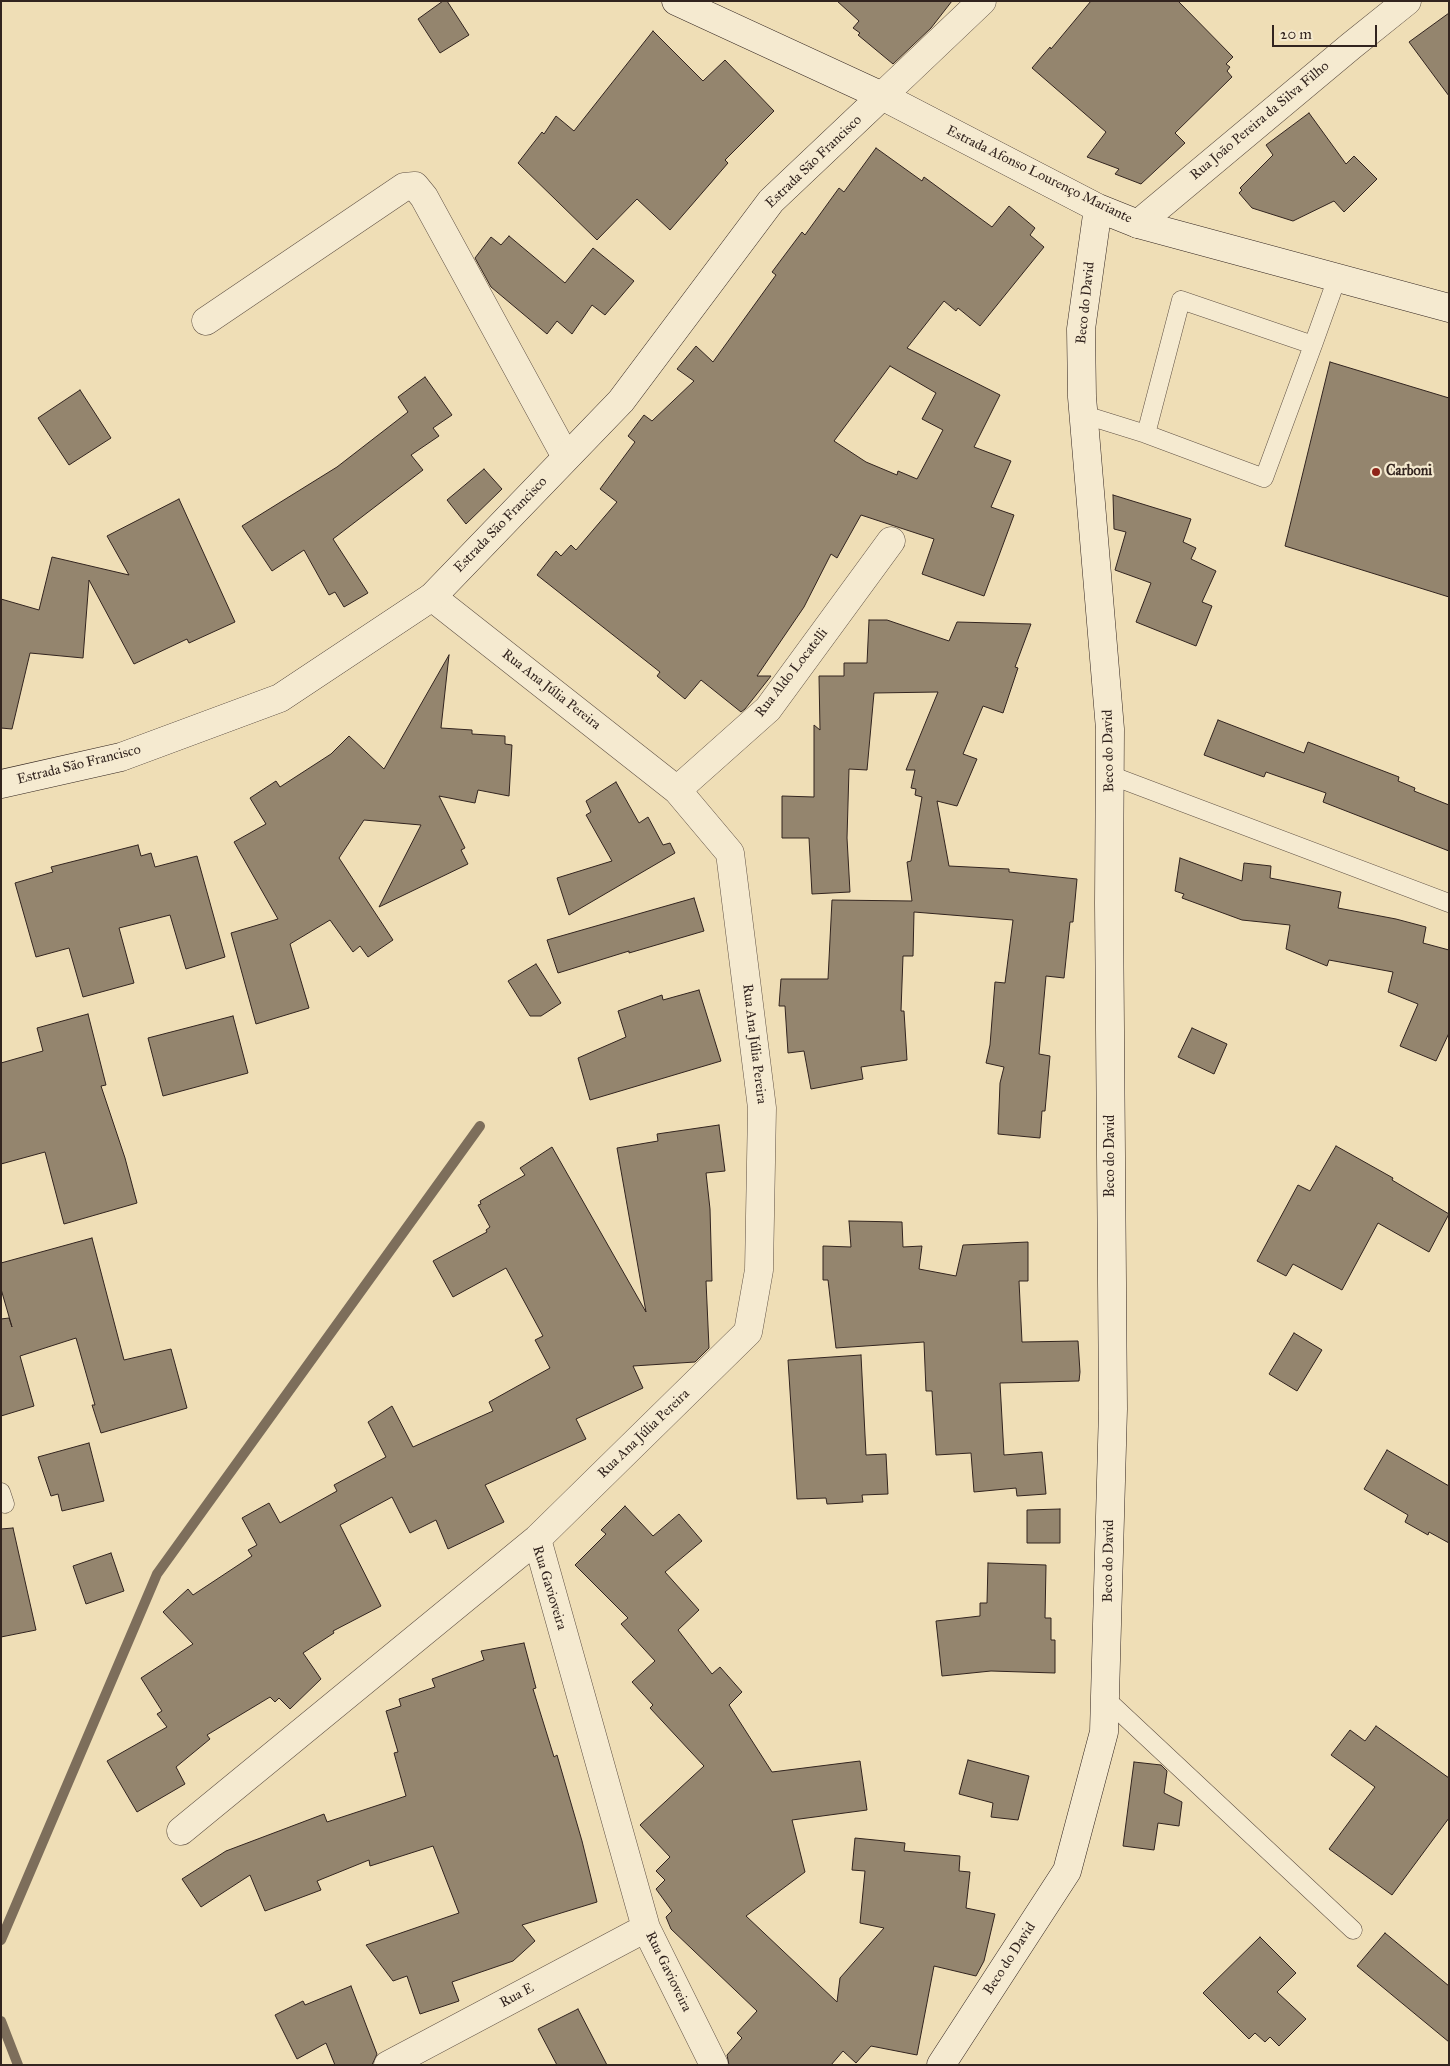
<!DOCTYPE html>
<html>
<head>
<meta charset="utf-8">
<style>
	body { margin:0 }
	#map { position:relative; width:1450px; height:2066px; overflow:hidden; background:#efdeb6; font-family:"IM FELL Great Primer",serif }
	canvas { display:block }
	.frame { position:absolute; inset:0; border:2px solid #32241f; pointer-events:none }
	.scale { position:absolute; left:1272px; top:25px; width:105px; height:22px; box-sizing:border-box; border:2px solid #32241f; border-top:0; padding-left:6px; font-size:15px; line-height:18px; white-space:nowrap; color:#32241f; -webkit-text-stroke:4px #f5ead0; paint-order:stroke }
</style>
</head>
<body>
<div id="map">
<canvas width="1450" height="2066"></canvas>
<div class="frame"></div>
<div class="scale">20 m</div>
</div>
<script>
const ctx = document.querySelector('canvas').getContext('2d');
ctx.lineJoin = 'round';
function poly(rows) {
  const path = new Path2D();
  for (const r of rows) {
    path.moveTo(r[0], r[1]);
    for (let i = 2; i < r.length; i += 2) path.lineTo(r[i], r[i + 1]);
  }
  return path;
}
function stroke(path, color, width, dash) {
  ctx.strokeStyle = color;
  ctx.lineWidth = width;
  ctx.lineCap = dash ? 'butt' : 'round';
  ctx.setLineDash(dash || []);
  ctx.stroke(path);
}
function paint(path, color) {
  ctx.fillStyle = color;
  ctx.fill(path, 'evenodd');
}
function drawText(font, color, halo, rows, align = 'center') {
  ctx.font = font + ' "IM FELL Great Primer",serif';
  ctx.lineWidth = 4.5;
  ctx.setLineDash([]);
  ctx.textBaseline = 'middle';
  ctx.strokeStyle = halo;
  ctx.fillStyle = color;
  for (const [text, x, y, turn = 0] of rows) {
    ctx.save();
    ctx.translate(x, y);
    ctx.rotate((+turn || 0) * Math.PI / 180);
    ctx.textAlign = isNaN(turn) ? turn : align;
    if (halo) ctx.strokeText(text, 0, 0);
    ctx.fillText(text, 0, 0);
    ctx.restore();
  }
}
stroke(poly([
	[1,1940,157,1574,480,1126],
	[1,2021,18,2065]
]), '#7d6e5b', 10);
const building = poly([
	[443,1,447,1,469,35,440,53,418,19,443,1],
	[837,1,952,1,931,28,893,64,858,35,860,33,853,28,859,21,837,1],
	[1091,1,1178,1,1233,57,1226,64,1230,67,1227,71,1232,77,1175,133,1185,143,1141,184,1115,174,1119,169,1087,157,1106,132,1032,68,1050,47,1051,49,1091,1],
	[1449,13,1449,96,1409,42,1449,13],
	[653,31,703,81,725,60,774,111,725,160,728,163,670,230,637,199,597,240,518,163,542,132,544,134,556,116,574,131,653,31],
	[1309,113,1346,164,1354,156,1377,179,1344,212,1334,201,1293,221,1252,208,1239,193,1242,190,1240,188,1273,155,1266,145,1309,113],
	[876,148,922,181,924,177,992,227,1009,206,1035,228,1030,235,1044,247,980,326,958,308,956,311,944,301,907,348,1000,395,974,447,1011,461,991,507,1014,515,984,596,922,574,934,539,861,515,837,558,831,554,804,607,757,676,771,676,745,709,741,712,701,680,685,699,657,676,660,672,537,575,556,551,561,556,571,545,576,550,617,502,600,489,635,442,628,436,644,415,652,421,694,381,677,369,696,346,713,362,776,275,772,272,802,232,805,235,839,188,844,192,876,148],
	[890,366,936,393,922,419,943,430,917,479,898,471,897,475,866,462,834,441,890,366],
	[509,236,565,283,593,248,634,281,605,315,592,305,572,334,557,321,547,334,491,287,475,258,491,237,501,245,509,236],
	[1330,362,1449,398,1449,597,1285,546,1330,362],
	[425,377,452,415,433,428,439,436,411,455,423,470,333,539,368,593,344,607,335,592,329,595,304,550,272,571,242,526,337,467,408,412,398,397,425,377],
	[80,390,111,438,69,465,38,418,80,390],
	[484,469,502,489,466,524,447,500,484,469],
	[1113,495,1191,519,1183,542,1196,548,1191,559,1216,571,1202,602,1212,606,1196,646,1136,622,1151,583,1115,570,1126,532,1114,529,1113,495],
	[179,499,235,622,189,643,187,639,134,664,89,580,83,658,30,653,12,729,1,728,1,599,39,610,52,557,129,575,107,536,179,499],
	[869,620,887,620,949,641,957,622,1031,624,1015,667,1018,668,1003,713,983,706,963,754,977,759,957,806,937,801,949,866,1009,869,1009,872,1077,879,1073,922,1070,922,1064,978,1046,976,1039,1054,1050,1056,1045,1111,1042,1111,1040,1138,998,1134,1000,1083,1004,1067,986,1063,990,1045,995,982,1005,983,1013,920,914,912,913,956,903,956,901,1011,904,1011,907,1060,861,1067,863,1079,811,1089,804,1051,788,1053,785,1006,779,1006,781,979,828,979,832,900,912,901,907,862,911,861,922,797,915,795,916,789,911,788,915,770,906,770,938,692,874,693,867,770,849,769,847,838,850,892,812,894,809,838,782,838,782,796,814,797,814,725,820,730,819,676,844,676,844,663,867,663,869,620],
	[449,655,441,728,472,730,472,734,505,736,505,744,512,745,509,796,478,790,475,803,439,796,465,848,461,850,468,864,379,907,421,825,364,820,339,858,393,940,368,957,360,946,353,952,330,920,290,944,309,1008,256,1024,231,933,278,919,234,842,266,824,250,798,276,781,280,787,331,754,349,736,384,769,449,655],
	[1218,720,1304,753,1308,742,1399,777,1398,781,1415,788,1414,791,1449,805,1449,851,1323,802,1326,793,1266,772,1264,777,1204,755,1218,720],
	[616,782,639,823,648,817,663,845,670,843,675,853,569,915,557,878,612,861,586,815,591,812,586,801,616,782],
	[138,845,141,856,151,853,155,867,197,856,225,957,186,969,170,915,119,928,134,983,83,997,69,948,36,957,15,883,53,872,51,867,138,845],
	[1180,858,1242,881,1244,863,1271,866,1270,878,1341,892,1338,908,1396,919,1426,927,1423,943,1449,950,1449,1033,1436,1061,1400,1046,1418,1004,1388,992,1393,972,1329,960,1327,966,1286,949,1290,925,1242,920,1182,898,1184,894,1175,891,1180,858],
	[694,898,704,931,629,953,629,951,558,973,547,940,694,898],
	[536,964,561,1003,541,1016,530,1016,508,981,536,964],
	[699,990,721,1061,590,1100,578,1058,626,1037,618,1011,662,995,663,1000,699,990],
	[88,1014,106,1085,101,1086,125,1158,137,1203,64,1224,45,1152,1,1164,1,1063,43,1051,37,1028,88,1014],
	[233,1016,248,1073,163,1096,148,1038,233,1016],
	[1192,1028,1227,1044,1214,1074,1178,1057,1192,1028],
	[719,1125,725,1171,706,1173,710,1209,712,1281,706,1281,709,1348,695,1362,633,1366,643,1388,576,1419,586,1439,485,1485,504,1522,448,1549,436,1520,410,1533,392,1497,340,1525,381,1606,333,1631,334,1633,303,1653,321,1679,290,1709,279,1698,275,1702,270,1697,207,1735,210,1739,176,1767,185,1784,137,1812,107,1761,167,1727,157,1714,162,1711,141,1678,193,1644,163,1612,188,1589,193,1595,252,1556,248,1550,257,1545,242,1518,269,1503,280,1523,337,1491,334,1485,386,1457,368,1422,392,1406,413,1447,493,1411,489,1402,550,1368,535,1340,543,1336,506,1268,453,1297,433,1261,487,1232,486,1230,490,1227,478,1205,481,1204,480,1201,525,1175,520,1168,552,1147,646,1312,617,1148,658,1141,657,1134,719,1125],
	[1336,1146,1393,1178,1392,1180,1449,1214,1429,1252,1378,1223,1342,1290,1293,1264,1286,1276,1257,1261,1298,1185,1310,1191,1336,1146],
	[849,1221,902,1222,903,1247,922,1246,919,1269,956,1276,963,1245,1028,1242,1028,1281,1019,1281,1022,1342,1078,1341,1080,1372,1079,1381,1000,1383,1004,1455,1042,1452,1046,1494,1017,1496,1016,1488,974,1492,971,1453,936,1455,932,1391,926,1391,924,1342,836,1348,828,1280,823,1280,823,1246,851,1247,849,1221],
	[92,1238,124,1360,171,1349,187,1408,101,1433,92,1405,95,1405,76,1338,20,1356,34,1406,1,1416,1,1319,9,1318,12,1327,1,1289,1,1263,92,1238],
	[1294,1333,1322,1350,1297,1391,1269,1374,1294,1333],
	[861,1355,866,1455,886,1454,888,1494,862,1495,863,1502,827,1504,826,1498,797,1499,788,1360,861,1355],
	[89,1443,104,1501,62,1511,58,1494,51,1496,38,1457,89,1443],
	[1387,1450,1449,1486,1449,1543,1429,1532,1428,1535,1405,1522,1408,1515,1364,1489,1387,1450],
	[625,1506,653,1536,679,1514,702,1541,665,1572,699,1610,678,1630,712,1674,720,1667,742,1692,729,1705,772,1772,860,1761,867,1810,792,1820,805,1872,746,1916,837,2002,840,1978,884,1928,860,1923,865,1871,852,1870,855,1838,905,1843,904,1851,960,1856,959,1871,970,1872,966,1908,995,1914,984,1961,976,1976,934,1966,917,2055,871,2046,856,2063,843,2051,831,2065,729,2065,727,2055,742,2038,737,2033,757,2011,671,1929,666,1917,672,1911,656,1889,665,1880,656,1871,670,1857,640,1825,704,1766,650,1708,653,1705,632,1682,655,1661,621,1624,628,1618,575,1565,606,1534,601,1530,625,1506],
	[1060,1509,1060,1543,1027,1543,1027,1510,1060,1509],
	[13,1528,36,1630,1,1637,1,1529,13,1528],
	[111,1553,124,1591,86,1604,73,1566,111,1553],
	[988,1563,1046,1565,1045,1618,1051,1618,1051,1640,1055,1640,1055,1673,991,1671,942,1676,936,1621,980,1616,980,1603,987,1603,988,1563],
	[524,1643,536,1688,533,1689,554,1757,557,1755,582,1841,597,1902,522,1925,535,1941,513,1961,452,1982,459,2001,420,2014,407,1976,393,1981,366,1945,459,1913,433,1846,370,1866,369,1860,317,1881,321,1890,265,1911,250,1875,201,1907,182,1879,226,1851,324,1814,327,1822,406,1796,394,1753,398,1752,386,1711,401,1706,399,1699,435,1687,432,1679,484,1660,481,1651,524,1643],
	[1376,1726,1449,1778,1449,1818,1392,1895,1329,1849,1375,1787,1331,1755,1350,1730,1365,1741,1376,1726],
	[968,1760,1029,1776,1018,1820,991,1817,993,1803,959,1794,968,1760],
	[1134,1762,1161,1765,1167,1771,1164,1793,1182,1802,1179,1826,1158,1823,1154,1850,1123,1846,1134,1762],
	[1385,1933,1449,1986,1449,2042,1357,1966,1385,1933],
	[1260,1937,1296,1973,1277,1992,1306,2019,1279,2046,1270,2037,1265,2042,1255,2033,1249,2039,1203,1993,1260,1937],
	[351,1986,377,2054,372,2065,335,2065,326,2043,297,2059,275,2015,303,2001,305,2005,351,1986],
	[578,2009,607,2065,557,2065,538,2029,578,2009]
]);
paint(building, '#94856e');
stroke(building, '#32241f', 1);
const lane = poly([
	[1181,300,1313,345,1264,478,1146,434,1181,300],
	[1313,345,1337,278],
	[1085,415,1146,434],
	[1110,775,1449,903],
	[1,1492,5,1504],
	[1106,1699,1353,1930]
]);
const street = poly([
	[882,96,982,1],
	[1138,224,1351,46,1407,1],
	[206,321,404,187,415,186,424,197,566,457],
	[677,790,768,709,891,541],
	[537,1539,646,1928,714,2065],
	[181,1831,537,1539,748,1332,759,1270,762,1108,730,853,677,790,432,597],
	[388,2065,646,1928]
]);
const secondary = poly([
	[676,1,882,96,1098,208,1138,224,1449,308],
	[1,784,121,757,280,698,432,597,621,401,771,201,882,96],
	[941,2065,1067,1871,1104,1732,1113,1409,1109,903,1110,729,1082,397,1081,329,1098,208]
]);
stroke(lane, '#615245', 19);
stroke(street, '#615245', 29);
stroke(secondary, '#32241f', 29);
stroke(lane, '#f5ead0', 18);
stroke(street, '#f5ead0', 28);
stroke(secondary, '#f5ead0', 28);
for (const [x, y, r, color] of [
	[1376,472,5,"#8f2418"]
]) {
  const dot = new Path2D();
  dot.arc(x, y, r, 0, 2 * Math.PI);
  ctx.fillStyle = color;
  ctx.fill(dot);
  stroke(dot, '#f5ead0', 2);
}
drawText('14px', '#32241f', '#f5ead0', [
	["Rua João Pereira da Silva Filho",1260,121,-40],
	["Estrada São Francisco",814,162,-44],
	["Estrada Afonso Lourenço Mariante",1039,175,26],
	["Beco do David",1086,303,-84],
	["Estrada São Francisco",501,525,-46],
	["Rua Aldo Locatelli",792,673,-52],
	["Rua Ana Júlia Pereira",551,690,38],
	["Beco do David",1109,751,-91],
	["Estrada São Francisco",79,765,-14],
	["Rua Ana Júlia Pereira",754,1044,83],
	["Beco do David",1111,1156,-90],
	["Rua Ana Júlia Pereira",644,1434,-44],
	["Beco do David",1109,1561,-89],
	["Rua Gavioveira",549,1588,73],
	["Beco do David",1010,1959,-57],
	["Rua Gavioveira",668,1972,64],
	["Rua E",517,1996,-28]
]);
drawText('bold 14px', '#32241f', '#f5ead0', [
	["Carboni",1386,472]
], 'left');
</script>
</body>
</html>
